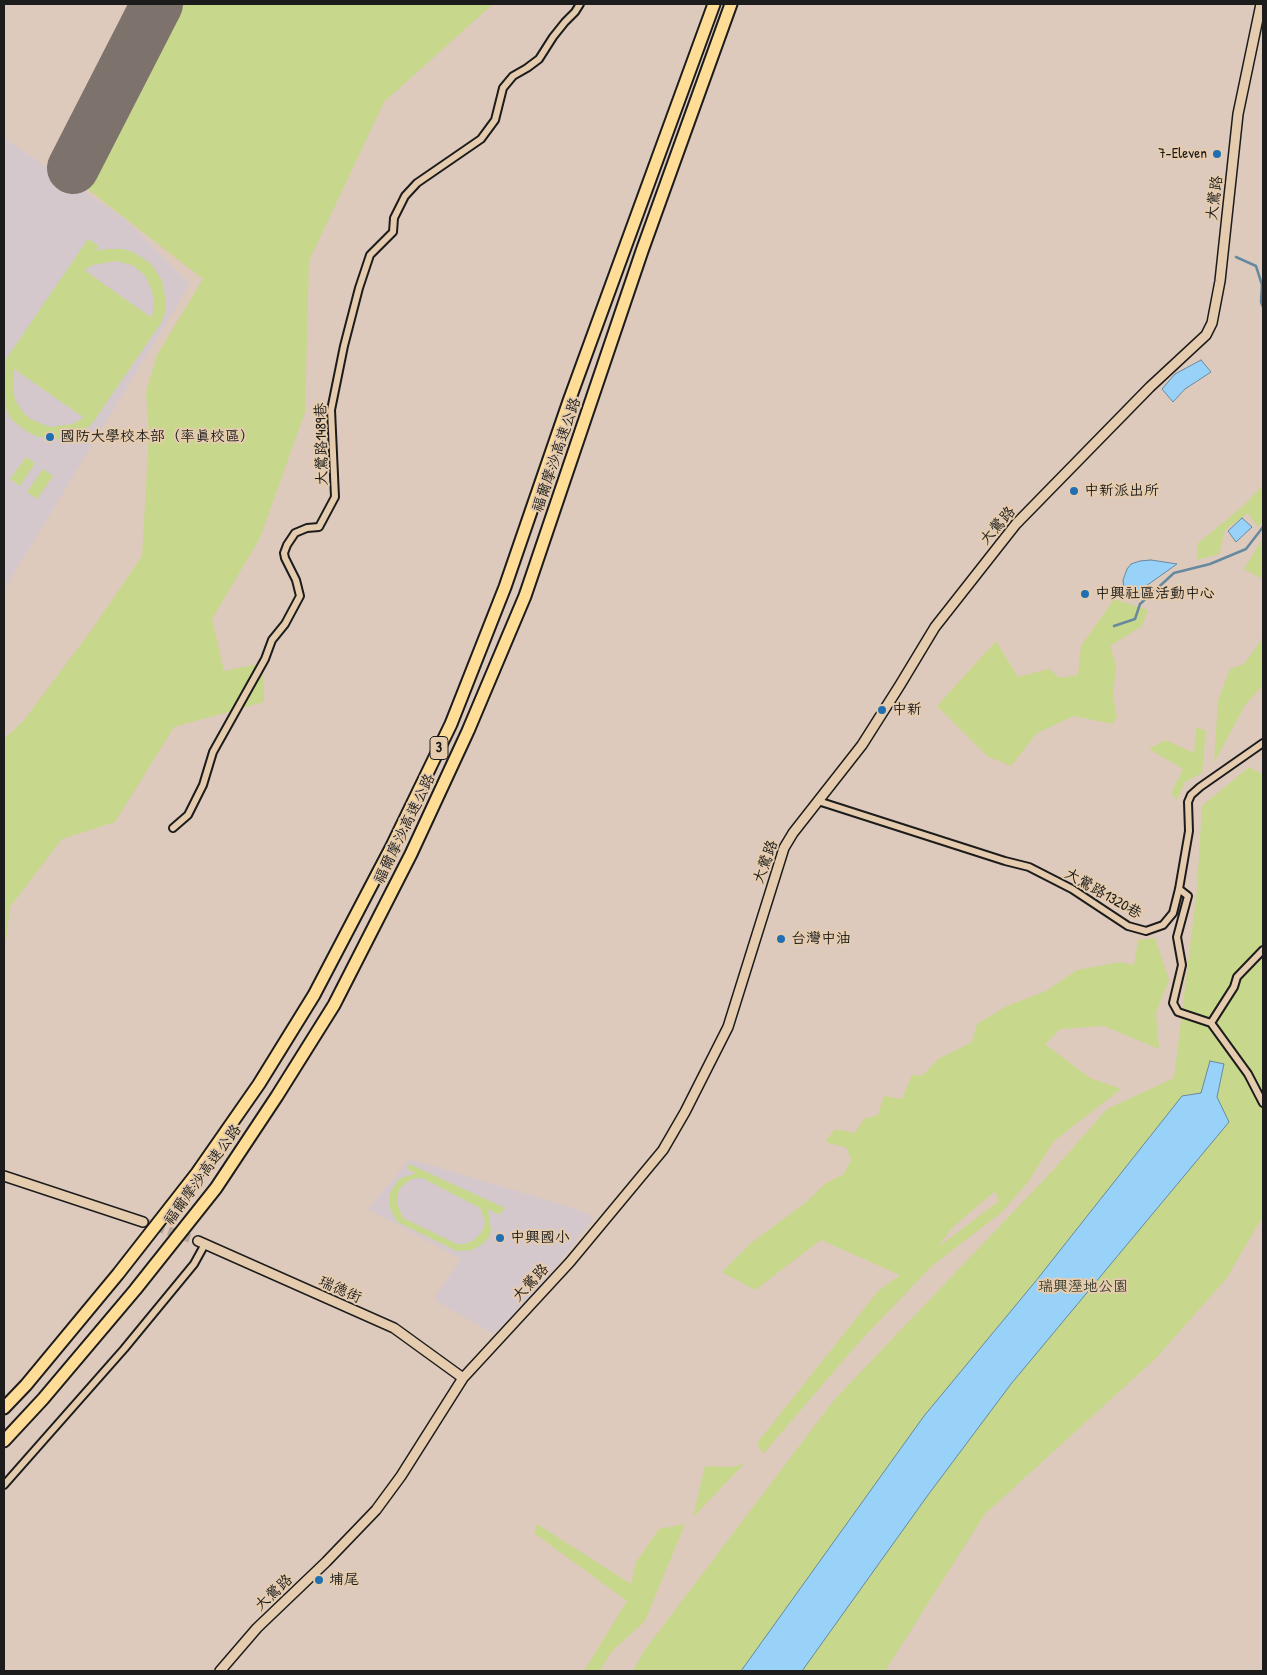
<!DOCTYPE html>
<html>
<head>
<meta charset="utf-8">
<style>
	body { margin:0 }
	#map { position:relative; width:1267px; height:1675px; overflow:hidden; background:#decabc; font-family:"Patrick Hand",sans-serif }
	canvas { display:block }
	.frame { position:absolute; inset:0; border:5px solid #1c1c1c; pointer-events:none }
</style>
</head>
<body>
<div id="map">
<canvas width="1267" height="1675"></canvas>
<div class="frame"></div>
</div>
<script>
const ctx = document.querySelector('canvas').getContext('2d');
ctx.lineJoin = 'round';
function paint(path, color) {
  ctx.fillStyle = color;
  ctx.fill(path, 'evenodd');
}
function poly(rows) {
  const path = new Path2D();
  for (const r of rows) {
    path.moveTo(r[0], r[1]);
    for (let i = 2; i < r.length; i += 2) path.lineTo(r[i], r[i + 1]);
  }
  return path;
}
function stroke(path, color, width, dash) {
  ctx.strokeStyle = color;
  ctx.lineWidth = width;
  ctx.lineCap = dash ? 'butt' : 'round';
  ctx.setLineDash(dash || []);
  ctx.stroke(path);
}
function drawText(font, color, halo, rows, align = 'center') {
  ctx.font = font + ' "Patrick Hand","LXGW WenKai TC",sans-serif';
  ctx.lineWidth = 4;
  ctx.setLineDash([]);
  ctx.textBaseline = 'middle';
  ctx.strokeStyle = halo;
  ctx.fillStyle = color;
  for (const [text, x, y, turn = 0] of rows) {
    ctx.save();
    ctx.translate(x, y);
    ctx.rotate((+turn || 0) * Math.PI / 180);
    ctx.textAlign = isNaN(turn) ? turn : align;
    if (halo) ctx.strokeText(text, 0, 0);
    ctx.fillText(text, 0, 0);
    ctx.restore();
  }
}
paint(poly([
	[4,138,126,220,190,284,4,590],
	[410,1159,573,1208,594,1217,537,1291,494,1334,436,1301,435,1296,461,1259,368,1209]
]), '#d4c8cd');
paint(poly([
	[182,4,493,4,384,102,309,261,305,412,260,538,212,619,224,671,263,663,264,702,174,727,115,822,62,839,10,907,4,960,4,739,24,720,93,628,142,556,149,435,146,392,157,355,203,279,81,184],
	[88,239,99,246,96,251,106,249,123,249,133,252,150,263,162,280,166,302,165,313,161,323,91,425,80,432,60,439,39,437,31,434,18,425,11,419,4,405,4,362],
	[116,261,132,265,145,275,152,292,154,300,152,318,84,270,93,265],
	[14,369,83,417,83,418,73,424,50,427,30,419,21,410,15,399,13,386],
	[26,457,35,463,20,486,10,479],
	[43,469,53,476,37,499,27,492],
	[1263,485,1263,521,1258,527,1248,513,1225,530,1219,554,1197,560,1197,544,1243,506],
	[1263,538,1263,579,1244,569],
	[1114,599,1148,610,1142,626,1110,646,1116,665,1113,697,1117,717,1112,724,1074,716,1037,733,1011,766,987,756,937,706,996,641,1018,677,1049,669,1060,678,1078,675,1081,646],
	[1263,638,1263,685,1245,705,1214,763,1218,700,1230,669,1244,664],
	[1196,728,1206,730,1202,773,1185,782,1177,800,1171,793,1183,769,1149,749,1165,740,1194,753],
	[1249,767,1263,775,1263,1216,1226,1279,1156,1358,985,1514,885,1671,633,1671,644,1651,834,1400,1056,1167,1107,1109,1174,1078,1197,889,1202,806],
	[1155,938,1169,980,1156,1013,1159,1049,1104,1026,1060,1029,1045,1044,1090,1078,1121,1089,1054,1141,1028,1182,1002,1212,933,1265,861,1340,763,1454,757,1443,878,1291,900,1275,821,1240,755,1290,722,1272,751,1243,804,1204,826,1183,844,1174,851,1160,847,1148,825,1142,835,1129,855,1133,864,1119,878,1115,884,1096,902,1099,912,1075,922,1076,938,1059,972,1042,977,1024,1007,1006,1046,991,1077,970,1120,962,1134,965,1138,940],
	[995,1191,999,1201,938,1247,952,1228],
	[409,1164,505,1208,499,1215,488,1209,491,1230,490,1236,484,1243,472,1250,457,1251,397,1222,389,1206,390,1193,399,1179,416,1173,407,1169],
	[416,1178,422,1178,480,1208,485,1221,484,1227,481,1233,472,1241,465,1244,457,1244,403,1218,397,1203,399,1189,410,1180],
	[744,1464,693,1517,705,1466,731,1467],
	[537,1524,631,1584,636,1562,659,1529,685,1524,645,1621,611,1652,600,1671,584,1671,627,1601,534,1533]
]), '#c7d78b');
const water = poly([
	[1201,360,1211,372,1185,389,1173,402,1162,389,1175,374,1201,360],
	[1242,518,1252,527,1236,542,1228,531,1242,518],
	[1151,560,1177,564,1146,586,1137,600,1124,589,1123,580,1127,569,1131,564,1140,561,1151,560],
	[1210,1061,1224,1064,1217,1097,1229,1122,1011,1384,928,1495,802,1671,741,1671,924,1416,1035,1282,1182,1096,1201,1093,1210,1061]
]);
paint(water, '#99d2f8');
stroke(water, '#6789a0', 1);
stroke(poly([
	[1236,257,1256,266,1262,285,1261,302,1263,307],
	[1114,626,1135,619,1140,604,1174,573,1210,564,1246,549,1263,527]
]), '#6789a0', 2.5);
stroke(poly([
	[73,168,157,4]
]), '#7d736c', 52);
stroke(poly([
	[143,1222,198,1241]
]), '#b7a79c', 9, [9, 4.5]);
const street = poly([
	[818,801,1005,861,1029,867,1072,889,1128,926,1146,931,1163,925,1173,913,1179,889,1189,831,1188,802,1191,795,1200,787,1263,743],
	[173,828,188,815,203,785,213,752,265,659,272,640,285,624,300,596,296,580,285,558,284,553,287,545,295,533,307,528,319,527,335,497,331,410,344,346,359,288,370,255,393,232,394,218,405,196,417,183,481,139,495,120,503,88,513,76,527,68,539,59,553,37,565,22,575,12,580,4],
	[1179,889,1188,896,1177,937,1182,965,1173,1003,1178,1012,1211,1023,1248,1074,1263,1103],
	[1211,1023,1234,987,1237,977,1263,950],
	[4,1485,124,1349,194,1264,205,1244]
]);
const secondary = poly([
	[4,1176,143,1222],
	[198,1241,394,1328,463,1378],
	[220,1671,257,1628,326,1562,376,1510,401,1476,463,1378,570,1262,663,1150,685,1112,728,1027,784,848,793,833,862,745,900,685,935,627,1016,524,1150,387,1206,335,1212,323,1220,281,1238,114,1261,4]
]);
const highway = poly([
	[4,1408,26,1385,118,1274,197,1173,259,1084,314,995,392,846,451,724,505,587,569,401,714,4],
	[4,1441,43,1399,135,1290,216,1188,277,1096,334,1005,411,854,468,731,525,596,642,251,731,4]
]);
stroke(street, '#1c1c1c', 10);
stroke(secondary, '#1c1c1c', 12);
stroke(highway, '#1c1c1c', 15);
stroke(street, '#e6ccae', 6);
stroke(secondary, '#e6ccae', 9);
stroke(highway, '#ffdd96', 11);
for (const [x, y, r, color] of [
	[1217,154,5,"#1f6fb2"],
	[50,437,5,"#1f6fb2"],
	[1074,491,5,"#1f6fb2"],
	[1085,594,5,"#1f6fb2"],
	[882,710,5,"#1f6fb2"],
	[781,939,5,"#1f6fb2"],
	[500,1238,5,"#1f6fb2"],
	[319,1580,5,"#1f6fb2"]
]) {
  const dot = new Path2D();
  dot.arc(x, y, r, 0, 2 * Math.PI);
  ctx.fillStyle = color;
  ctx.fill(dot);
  stroke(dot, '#e6ccae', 2);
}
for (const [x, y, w] of [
	[439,748,18]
]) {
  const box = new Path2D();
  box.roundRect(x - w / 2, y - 11.5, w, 23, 4);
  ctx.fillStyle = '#e6ccae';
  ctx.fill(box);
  stroke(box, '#1c1c1c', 1);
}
drawText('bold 14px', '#1c1c1c', null, [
	["3",439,748]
]);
drawText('15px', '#1c1c1c', '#e6ccae', [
	["7-Eleven",1207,154,"right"],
	["國防大學校本部（率真校區）",60,437],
	["中新派出所",1084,491],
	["中興社區活動中心",1095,594],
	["中新",892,710],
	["台灣中油",791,939],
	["中興國小",510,1238],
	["埔尾",329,1580]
], 'left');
drawText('15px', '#1c1c1c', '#e6ccae', [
	["大鶯路",1215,198,-83],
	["大鶯路1489巷",322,444,-91],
	["福爾摩沙高速公路",557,455,-71],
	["大鶯路",998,526,-49],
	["福爾摩沙高速公路",405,829,-64],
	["大鶯路",766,862,-70],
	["大鶯路1320巷",1103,894,30],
	["福爾摩沙高速公路",203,1175,-54],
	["大鶯路",531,1283,-47],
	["瑞德街",340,1290,24],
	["大鶯路",274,1593,-43]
]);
drawText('15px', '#3e4132', '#e6ccae', [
	["瑞興溼地公園",1083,1287]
]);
</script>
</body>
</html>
